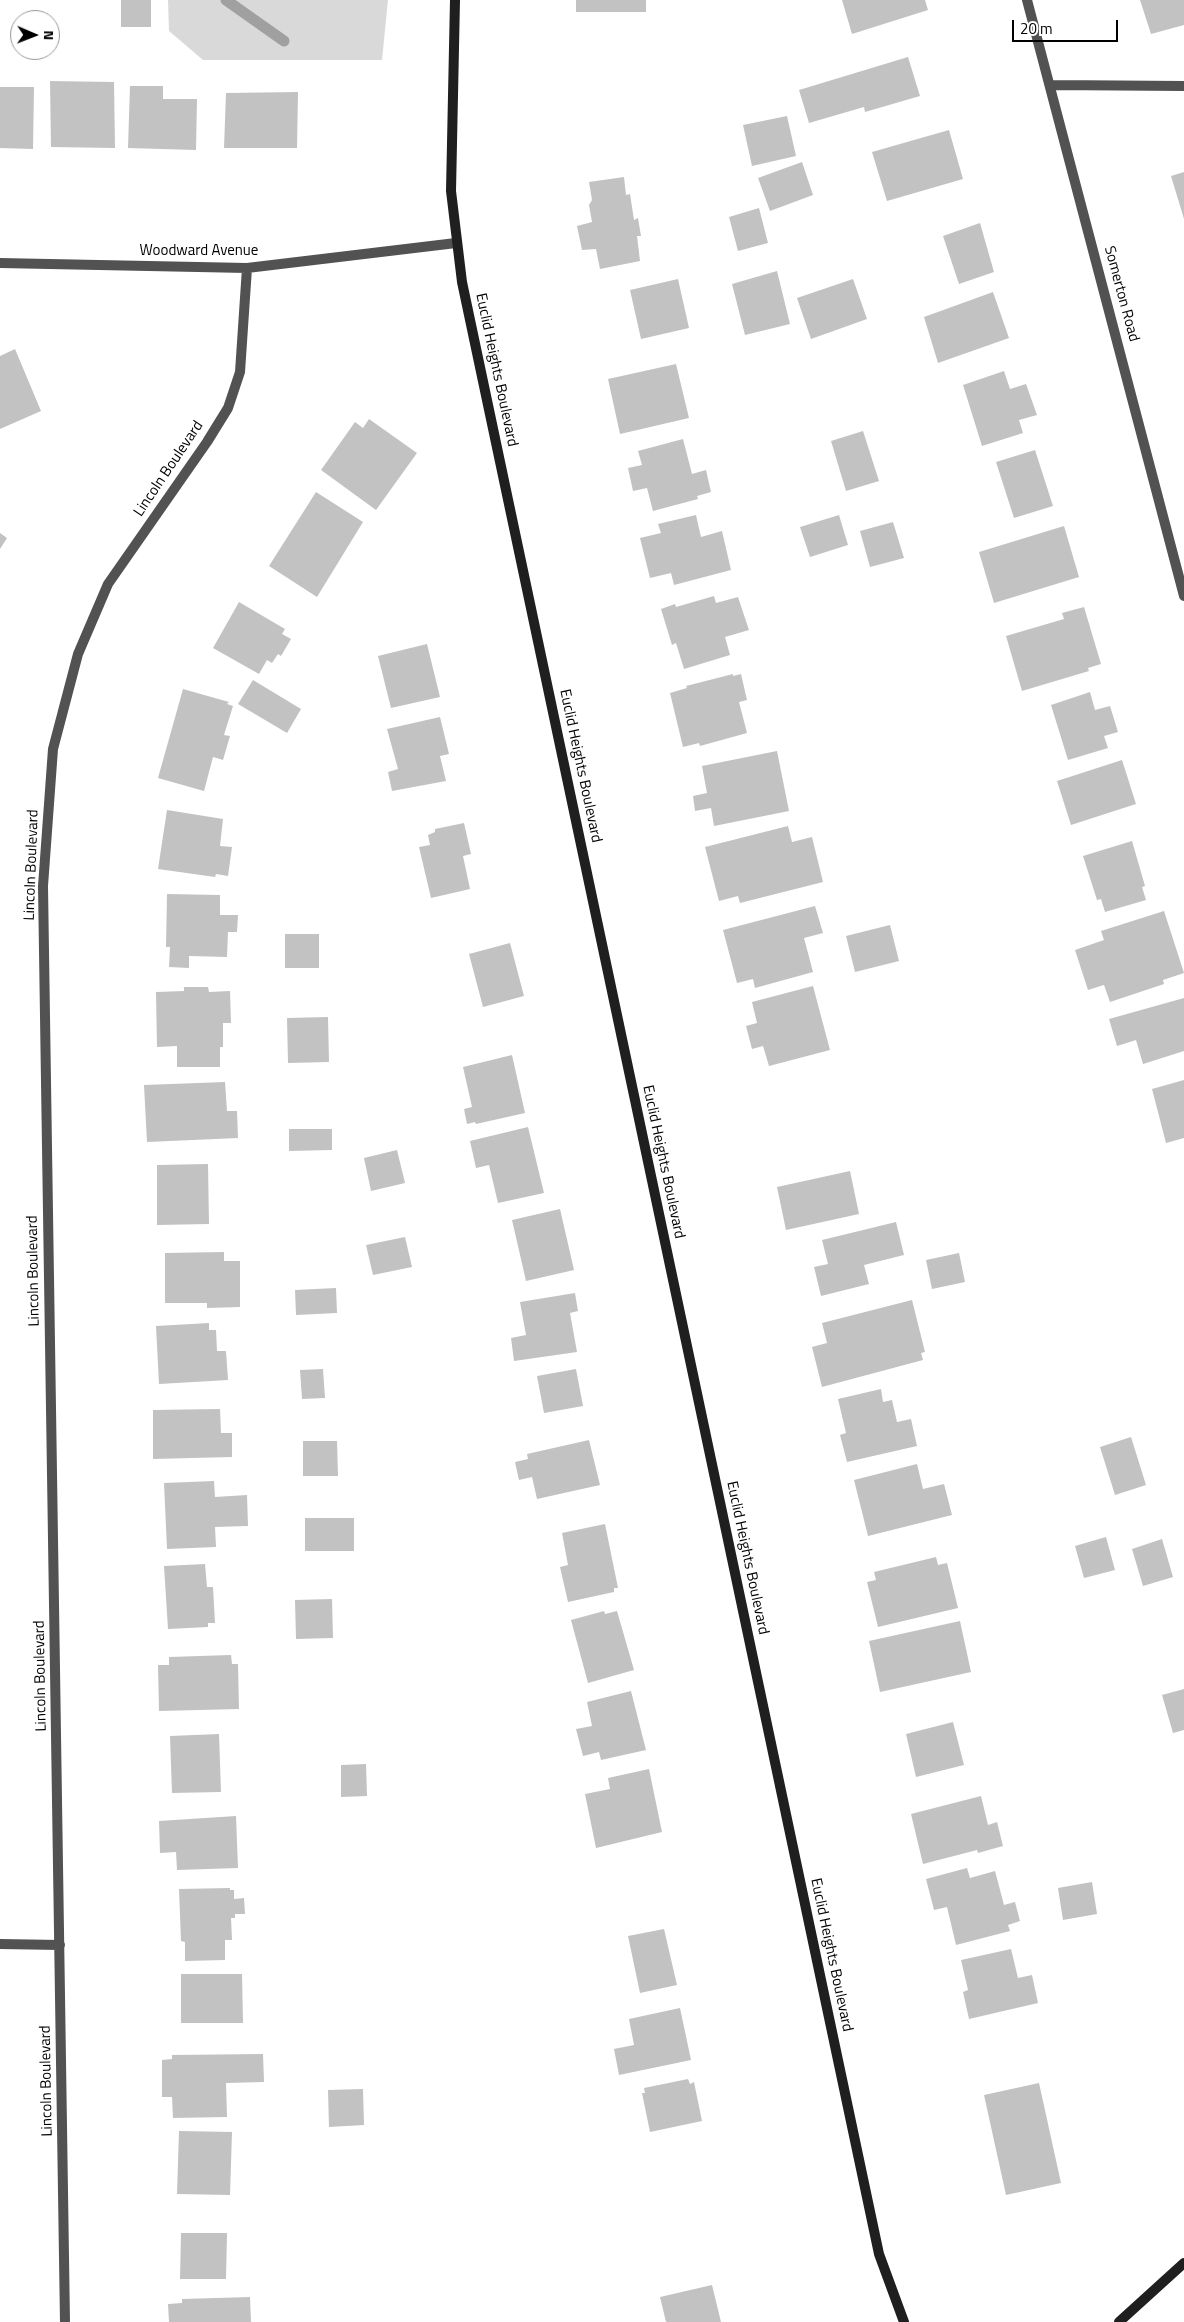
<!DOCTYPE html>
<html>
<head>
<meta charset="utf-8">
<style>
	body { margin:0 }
	#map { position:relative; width:1184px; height:2322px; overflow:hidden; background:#fff; font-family:"Titillium Web",sans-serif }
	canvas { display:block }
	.north { position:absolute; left:10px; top:10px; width:50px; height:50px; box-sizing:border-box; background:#fff; border:1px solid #999; border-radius:50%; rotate:91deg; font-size:14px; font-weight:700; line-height:20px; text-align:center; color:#000 }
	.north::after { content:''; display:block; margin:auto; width:18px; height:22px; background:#000; clip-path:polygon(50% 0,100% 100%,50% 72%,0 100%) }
	.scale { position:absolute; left:1012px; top:20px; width:106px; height:22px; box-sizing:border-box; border:2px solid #000; border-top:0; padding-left:6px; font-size:15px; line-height:18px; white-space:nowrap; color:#000; -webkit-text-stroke:4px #fff; paint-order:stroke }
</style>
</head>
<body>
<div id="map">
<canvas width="1184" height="2322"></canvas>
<div class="north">N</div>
<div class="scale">20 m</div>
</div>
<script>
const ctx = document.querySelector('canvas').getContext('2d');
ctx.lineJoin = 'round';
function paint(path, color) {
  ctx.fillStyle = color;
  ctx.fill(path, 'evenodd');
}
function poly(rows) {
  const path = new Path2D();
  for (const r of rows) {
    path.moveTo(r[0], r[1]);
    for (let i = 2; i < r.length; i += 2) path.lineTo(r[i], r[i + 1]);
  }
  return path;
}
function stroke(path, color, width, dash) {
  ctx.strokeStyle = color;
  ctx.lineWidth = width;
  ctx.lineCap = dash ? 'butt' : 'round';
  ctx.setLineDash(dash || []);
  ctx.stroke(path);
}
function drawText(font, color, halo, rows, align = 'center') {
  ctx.font = font + ' "Titillium Web",sans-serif';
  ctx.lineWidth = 4;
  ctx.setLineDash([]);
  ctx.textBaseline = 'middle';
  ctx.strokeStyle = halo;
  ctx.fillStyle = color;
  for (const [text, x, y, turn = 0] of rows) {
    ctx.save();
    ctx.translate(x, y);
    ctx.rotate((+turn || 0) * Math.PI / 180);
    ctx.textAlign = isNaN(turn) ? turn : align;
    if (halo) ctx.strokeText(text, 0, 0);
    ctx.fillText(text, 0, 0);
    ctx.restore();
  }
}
paint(poly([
	[168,0,388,0,382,60,203,60,169,31]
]), '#d9d9d9');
stroke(poly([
	[226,0,284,41]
]), '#a0a0a0', 11);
paint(poly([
	[121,0,151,0,151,27,121,27],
	[576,0,646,0,646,12,576,12],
	[842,0,925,0,928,10,852,34],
	[1140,0,1184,0,1184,25,1151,34],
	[908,57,920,96,865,112,864,107,809,123,799,90],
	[50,81,114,82,115,148,51,147],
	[130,86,163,86,163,99,197,99,196,150,128,148],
	[0,87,34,87,33,149,0,148],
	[298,92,297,148,224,148,226,93],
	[787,116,796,156,752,166,743,125],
	[949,130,963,179,887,201,872,152],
	[802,162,813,195,770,211,758,178],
	[1184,172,1184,219,1171,176],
	[624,177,626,195,630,194,634,220,638,218,641,236,637,236,640,261,600,269,596,249,582,250,577,226,592,222,589,205,592,200,589,182],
	[759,208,768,243,738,251,729,217],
	[980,223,994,272,959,284,943,236],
	[777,271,790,324,745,335,732,284],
	[678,279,689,328,641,339,630,290],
	[853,279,867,319,811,339,797,298],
	[993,292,1009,338,938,363,924,317],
	[15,349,41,411,0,429,0,356],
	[676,364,689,418,620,434,608,379],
	[1004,371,1010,389,1026,384,1037,415,1019,420,1023,433,982,446,963,385],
	[369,419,417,453,376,510,321,470,355,422,363,428],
	[863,431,879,481,846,491,831,441],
	[683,439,692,474,706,470,711,492,697,496,698,499,653,511,647,488,633,491,628,468,642,465,638,451],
	[1035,450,1053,506,1014,518,996,462],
	[316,492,363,522,317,597,269,566],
	[696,515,701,537,722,531,731,570,674,585,671,573,650,578,640,538,661,533,658,524],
	[839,515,848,545,810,557,800,527],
	[893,522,904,558,870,567,860,531],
	[1064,526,1079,577,994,603,979,552],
	[0,533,7,538,0,549],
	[714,596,716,603,738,597,749,630,725,637,730,655,684,669,676,643,672,645,661,609,675,604,676,607],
	[239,602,285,629,282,634,291,639,281,656,278,654,272,663,267,660,259,674,213,648],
	[1084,607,1101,664,1088,668,1089,671,1022,691,1006,636,1064,619,1062,613],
	[427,644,440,697,391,708,378,656],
	[733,674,733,676,741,674,747,700,739,702,747,733,700,746,699,743,683,747,670,693,687,688,686,686],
	[253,680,301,709,287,733,238,704],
	[183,689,229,702,227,704,233,706,224,735,230,736,223,760,213,757,204,791,158,778],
	[1090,692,1095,710,1110,706,1118,732,1104,736,1108,748,1068,760,1051,705],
	[440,717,449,754,440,756,446,781,392,791,388,772,398,769,387,729],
	[777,751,789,811,714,826,711,808,695,811,693,796,707,793,702,766],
	[1122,760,1136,804,1071,825,1057,781],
	[167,810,223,819,220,846,232,847,228,876,216,874,215,877,158,869],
	[464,823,471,854,463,856,470,889,431,898,419,847,430,845,428,835,435,832,435,829],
	[788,826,792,842,812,837,823,882,740,903,738,896,719,901,705,847],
	[1132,841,1145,886,1142,887,1146,900,1105,912,1101,899,1097,900,1083,856],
	[167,894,220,895,220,915,238,915,237,932,228,932,227,957,189,956,189,968,169,967,170,947,166,947],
	[815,906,823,933,804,938,813,972,755,988,753,979,737,983,723,930],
	[1164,911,1184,973,1163,980,1164,984,1110,1002,1104,985,1088,990,1075,950,1104,940,1101,931],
	[890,925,899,961,855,972,846,936],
	[285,934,319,934,319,968,285,968],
	[510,943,524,996,483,1007,469,954],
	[813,986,830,1050,769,1066,763,1046,752,1049,746,1026,757,1023,752,1002],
	[184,987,208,987,209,992,230,991,231,1023,223,1023,223,1047,220,1047,220,1067,177,1067,177,1046,157,1047,156,992,184,991],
	[1184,998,1184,1051,1143,1064,1136,1040,1117,1046,1109,1019],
	[328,1017,329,1062,288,1063,287,1018],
	[512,1055,525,1113,476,1124,475,1122,467,1124,464,1109,472,1107,463,1067],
	[1184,1080,1184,1138,1166,1143,1152,1089],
	[225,1082,227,1111,237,1111,238,1138,147,1142,144,1085],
	[528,1127,544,1193,498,1203,489,1165,476,1168,470,1141],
	[289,1129,332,1129,332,1150,289,1151],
	[397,1150,405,1183,371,1191,364,1158],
	[208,1164,209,1224,157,1225,157,1165],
	[850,1171,859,1214,786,1230,777,1187],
	[560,1209,574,1270,526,1281,512,1220],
	[896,1222,904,1255,864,1265,869,1284,821,1296,814,1267,828,1264,822,1240],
	[405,1237,412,1267,373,1275,366,1245],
	[224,1252,224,1261,240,1261,240,1307,207,1308,207,1303,165,1303,165,1253],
	[959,1253,965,1282,932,1289,926,1260],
	[336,1288,337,1313,296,1315,295,1290],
	[575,1293,578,1311,570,1313,577,1352,514,1361,511,1338,526,1335,520,1302],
	[912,1300,925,1352,921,1353,923,1360,822,1387,812,1347,827,1343,822,1323],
	[209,1323,209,1330,216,1330,217,1351,226,1351,228,1380,159,1384,156,1326],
	[323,1369,325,1398,302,1399,300,1370],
	[576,1369,583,1406,544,1413,537,1376],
	[881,1389,883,1402,892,1400,897,1422,911,1419,917,1446,847,1462,840,1435,846,1433,838,1399],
	[220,1409,221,1433,232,1433,232,1457,153,1459,153,1410],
	[1131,1437,1146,1485,1115,1495,1100,1447],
	[589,1440,600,1485,537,1499,532,1477,519,1480,515,1462,528,1459,527,1454],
	[303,1441,337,1441,338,1476,303,1476],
	[917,1464,923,1489,944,1484,952,1515,868,1536,854,1480],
	[214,1481,215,1497,247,1495,248,1526,215,1527,216,1547,167,1549,164,1483],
	[305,1518,354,1518,354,1551,305,1551],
	[605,1524,618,1588,614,1588,614,1592,568,1602,560,1567,568,1565,562,1533],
	[1106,1537,1115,1570,1084,1578,1075,1546],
	[1162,1539,1173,1577,1143,1586,1132,1549],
	[936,1557,938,1565,947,1563,958,1608,878,1627,867,1582,876,1580,874,1572],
	[205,1564,207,1587,213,1587,215,1623,208,1623,208,1627,168,1629,164,1566],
	[332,1599,333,1638,296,1639,295,1600],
	[604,1611,605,1614,617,1611,634,1670,588,1683,571,1620],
	[960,1621,971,1672,880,1692,869,1641],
	[231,1655,232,1664,238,1664,239,1709,159,1711,158,1665,169,1665,169,1657],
	[1184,1689,1184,1730,1173,1733,1162,1695],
	[631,1691,646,1750,601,1760,599,1752,583,1756,576,1729,592,1726,587,1702],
	[953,1722,964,1765,916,1777,906,1734],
	[219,1734,221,1792,172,1793,170,1736],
	[366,1764,367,1796,341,1797,341,1765],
	[649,1769,662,1832,596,1848,585,1794,610,1789,608,1778],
	[981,1796,988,1825,997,1822,1003,1846,978,1853,977,1850,923,1864,911,1814],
	[236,1816,238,1868,177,1870,176,1852,160,1853,159,1821],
	[967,1868,970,1878,995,1871,1004,1905,1015,1902,1020,1921,1008,1925,1010,1931,956,1945,947,1907,934,1910,926,1879],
	[1092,1882,1097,1914,1063,1920,1058,1888],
	[230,1888,230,1890,234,1890,234,1899,244,1898,245,1914,235,1914,235,1918,231,1918,232,1940,225,1940,225,1960,185,1961,185,1942,181,1941,179,1889],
	[664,1929,677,1985,640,1993,628,1936],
	[1011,1949,1018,1978,1032,1975,1038,2003,969,2019,963,1992,968,1990,961,1960],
	[181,1974,242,1974,243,2023,181,2023],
	[680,2008,691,2060,619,2075,614,2049,634,2045,629,2019],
	[263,2054,264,2082,226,2083,227,2117,173,2118,172,2097,162,2097,162,2060,172,2059,172,2055],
	[688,2079,690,2084,694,2082,702,2121,650,2132,642,2093,645,2093,644,2088],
	[1039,2083,1061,2183,1006,2195,984,2095],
	[363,2089,364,2125,329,2127,328,2090],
	[179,2131,232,2132,230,2195,177,2194],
	[181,2233,227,2233,226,2279,180,2279],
	[712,2285,721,2322,666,2322,660,2297],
	[250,2297,251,2322,169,2322,168,2304,182,2303,182,2299]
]), '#c2c2c2');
stroke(poly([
	[1027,0,1184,596],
	[1051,85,1184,86],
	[0,263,247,268,456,243],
	[0,1944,60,1945],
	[65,2322,43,886,53,749,78,654,108,584,207,442,228,408,240,372,247,268]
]), '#525252', 10);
stroke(poly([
	[455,0,451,191,462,282,879,2254,904,2322],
	[1119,2322,1184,2263]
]), '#1f1f1f', 10);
drawText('15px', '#000', '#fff', [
	["Woodward Avenue",199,251],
	["Somerton Road",1121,294,75],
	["Euclid Heights Boulevard",496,370,78],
	["Lincoln Boulevard",169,469,-56],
	["Euclid Heights Boulevard",580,766,78],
	["Lincoln Boulevard",32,865,-88],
	["Euclid Heights Boulevard",663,1162,78],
	["Lincoln Boulevard",34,1271,-91],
	["Euclid Heights Boulevard",747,1558,78],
	["Lincoln Boulevard",41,1676,-91],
	["Euclid Heights Boulevard",831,1955,78],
	["Lincoln Boulevard",47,2081,-91]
]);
</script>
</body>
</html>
